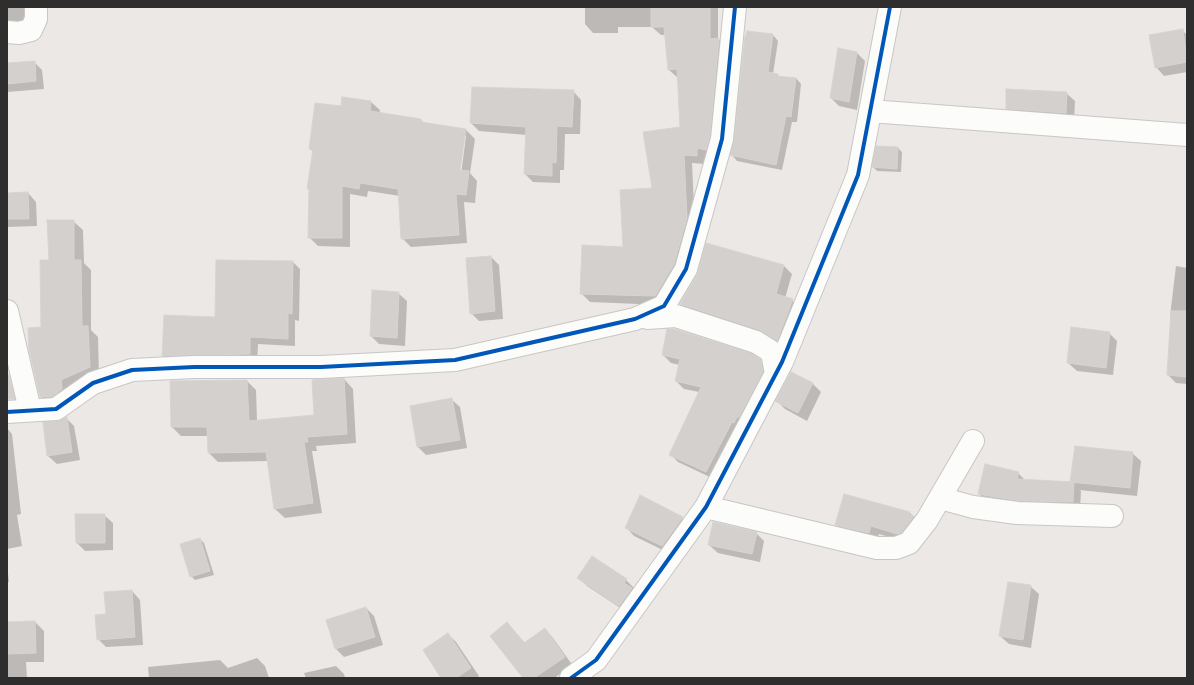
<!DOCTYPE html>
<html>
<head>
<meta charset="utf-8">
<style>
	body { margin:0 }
	#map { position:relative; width:1194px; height:685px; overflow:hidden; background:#ebe8e5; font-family:"Space Grotesk",sans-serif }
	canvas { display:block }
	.frame { position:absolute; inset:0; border:8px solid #2e2e2e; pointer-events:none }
</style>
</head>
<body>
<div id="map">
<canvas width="1194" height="685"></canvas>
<div class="frame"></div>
</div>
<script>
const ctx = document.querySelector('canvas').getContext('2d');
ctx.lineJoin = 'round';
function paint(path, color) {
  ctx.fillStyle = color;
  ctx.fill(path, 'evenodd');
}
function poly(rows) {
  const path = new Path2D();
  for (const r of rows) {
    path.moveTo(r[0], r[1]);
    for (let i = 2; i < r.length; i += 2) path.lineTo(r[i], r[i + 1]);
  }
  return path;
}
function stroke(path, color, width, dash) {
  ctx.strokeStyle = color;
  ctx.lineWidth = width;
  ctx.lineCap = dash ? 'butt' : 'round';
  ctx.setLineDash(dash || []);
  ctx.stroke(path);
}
paint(poly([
	[7,7,35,7,31,22,7,24],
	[585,7,718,7,718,39,728,48,715,158,705,156,705,164,692,163,695,228,663,305,590,302,581,293,624,248,681,128,678,78,669,70,666,35,661,35,652,27,618,27,618,33,593,33,585,24],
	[1183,31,1187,35,1187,72,1164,76,1156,67],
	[773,35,778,41,773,74,780,77,796,78,801,84,797,122,792,122,782,170,737,161,732,155],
	[857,53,865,61,857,110,839,106,831,98],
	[34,62,42,70,44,89,7,92,7,64],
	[473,88,573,91,581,100,580,134,565,134,564,170,560,170,560,183,533,182,525,174,527,135,479,131,471,123],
	[1066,93,1075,101,1074,121,1015,117,1007,108],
	[371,102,380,110,379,114,421,120,425,124,466,130,475,139,470,173,477,181,475,203,464,202,467,243,411,247,402,238,400,196,368,191,367,197,350,194,350,247,318,246,309,237,310,190,309,189,314,152,310,149,342,107],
	[464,136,466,136,461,175,459,175],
	[898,148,902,152,901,172,877,171,873,167],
	[28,193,36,202,37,226,7,227,7,194],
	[73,221,83,230,84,263,91,270,91,330,98,337,99,377,51,407,41,397,42,328,50,261],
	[707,245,784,266,792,274,785,298,792,300,800,309,786,348,689,312,681,304,698,276],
	[491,257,499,265,503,319,479,321,471,313],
	[293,262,300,269,299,321,295,320,295,346,258,344,257,362,171,363,163,356],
	[1176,266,1187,268,1187,384,1176,383,1168,375,1177,323,1170,316],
	[398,293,407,301,405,346,379,344,371,336],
	[1109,333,1117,341,1113,375,1077,371,1068,363],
	[663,355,760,360,769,369,714,479,678,462,670,454,699,392,684,389,676,381,680,365,671,363],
	[791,373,813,384,821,392,807,421,785,409,777,401],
	[344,379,353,389,356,443,316,446,317,451,312,451,322,513,285,518,275,509,268,461,218,462,209,453,209,436,181,436,172,427,247,381,256,390,257,421,315,416],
	[451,399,460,407,467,448,426,455,418,447,411,406],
	[66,418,74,426,80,460,57,464,48,456,57,422],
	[7,428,12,434,21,514,17,515,22,546,7,549],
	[1132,453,1141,461,1137,496,1079,490,1081,491,1080,510,988,502,979,494,1018,473,1026,481,1073,483,1072,481],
	[910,513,918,521,906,542,879,534,877,541,845,533,837,525],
	[104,515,113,523,113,550,85,551,77,543],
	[682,518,690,526,671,554,634,536,626,527],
	[756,533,764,541,760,562,718,553,709,545],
	[200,539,204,543,214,575,195,580,191,576],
	[7,565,9,582,7,582],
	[579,577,626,580,634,588,628,613,587,586],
	[1030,586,1039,594,1031,648,1009,644,1000,636],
	[132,591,140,600,143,645,106,647,98,639,107,615],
	[366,608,374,616,383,645,344,657,336,649,327,620],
	[35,622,44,631,44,662,26,662,27,678,7,678,7,623],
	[507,623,525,643,545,629,553,638,573,666,554,678,524,678],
	[448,634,456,642,479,676,477,678,443,678],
	[257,658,265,666,269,678,149,678,148,667,220,660,228,668],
	[336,666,344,674,345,678,306,678,304,673]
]), '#0003');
const building = poly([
	[651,7,710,7,710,39,719,38,710,137,706,150,697,148,697,156,684,155,687,218,674,264,655,296,580,294,582,245,623,247,620,190,652,188,643,132,680,127,677,69,668,70,664,27,651,27,651,7],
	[1183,29,1187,62,1155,68,1149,35,1183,29],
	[747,31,773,34,768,72,778,74,778,76,796,78,791,117,786,116,776,165,730,155,734,140,745,36,746,36,747,31],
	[838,48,857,52,849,102,830,98,838,48],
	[35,61,36,81,7,84,7,63,35,61],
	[472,87,574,90,572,127,557,126,556,163,552,162,552,176,524,174,526,127,470,123,472,87],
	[1006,89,1067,92,1066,113,1006,109,1006,89],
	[342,97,371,101,370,111,421,119,421,122,466,129,460,170,469,171,466,195,456,194,459,235,401,239,398,189,360,183,359,189,342,186,342,238,308,238,309,189,307,189,313,149,309,149,315,103,341,106,342,97],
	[876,146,898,147,897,169,872,167,876,146],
	[28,192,29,219,7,219,7,193,28,192],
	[47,220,74,220,74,260,81,260,82,326,88,326,90,367,61,380,62,389,52,397,40,397,29,349,28,328,41,327,40,260,49,260,47,220],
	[706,243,784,265,776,294,793,299,777,341,760,330,680,304,697,275,706,243],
	[491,256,495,311,470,314,466,258,491,256],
	[216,260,293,261,292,314,288,313,288,339,250,337,250,354,162,356,164,315,215,317,216,260],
	[372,290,399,292,397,338,370,336,372,290],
	[1171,311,1187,311,1187,377,1167,375,1171,311],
	[1071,327,1110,332,1106,368,1067,363,1071,327],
	[667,329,674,329,751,353,761,360,763,372,739,417,737,417,734,423,732,422,706,472,669,455,701,387,675,381,680,359,662,355,667,329],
	[791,372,813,383,798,413,775,401,791,372],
	[7,375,9,375,15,399,7,399,7,375],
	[344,378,347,434,307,437,308,442,304,442,313,503,274,509,266,452,208,453,207,427,171,427,170,381,247,380,249,421,314,415,312,380,344,378],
	[452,398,460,440,417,447,410,406,452,398],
	[67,417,72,452,47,456,43,422,57,421,67,417],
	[1075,446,1133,452,1130,488,1070,482,1075,446],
	[985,464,1019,472,1017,479,1074,482,1073,502,1018,501,978,494,985,464],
	[844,494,910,512,909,515,914,516,901,533,897,534,871,526,869,533,835,525,844,494],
	[640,495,683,517,662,546,625,528,640,495],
	[75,514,105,514,105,543,76,543,75,514],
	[713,522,757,532,752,554,708,545,713,522],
	[200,538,210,571,190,577,180,544,200,538],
	[592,556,627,579,624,583,632,588,619,606,577,578,592,556],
	[1008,582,1031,585,1023,640,999,636,1008,582],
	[132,590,135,637,97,640,95,615,106,614,104,592,132,590],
	[366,607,375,637,335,649,326,620,366,607],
	[35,621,36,653,7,654,7,622,35,621],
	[507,622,524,643,545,628,565,657,534,678,523,678,490,636,507,622],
	[448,633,471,668,456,678,441,678,423,650,448,633]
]);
paint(building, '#d3d0ce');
stroke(building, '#d6d4d1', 1);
const minor = poly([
	[7,32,19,33,31,30,36,19,36,7],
	[870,111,1187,135],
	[7,311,30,410],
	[647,318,676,316,756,342,772,352,776,374],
	[7,412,56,409,93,383,132,370,194,367,321,367,455,360,635,319,664,306,686,269,722,139,735,7],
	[940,498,973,507,1017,513,1112,516],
	[706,507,877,548,896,548,909,543,927,520,973,441],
	[571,678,596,660,706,507,782,362,858,175,890,7]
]);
stroke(minor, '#c8c6c7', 24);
stroke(minor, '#fcfcfb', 22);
stroke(poly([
	[7,412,56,409,93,383,132,370,194,367,321,367,455,360,635,319,664,306,686,269,722,139,735,7],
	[571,678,596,660,706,507,782,362,858,175,890,7]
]), '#0057b8', 4);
</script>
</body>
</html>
